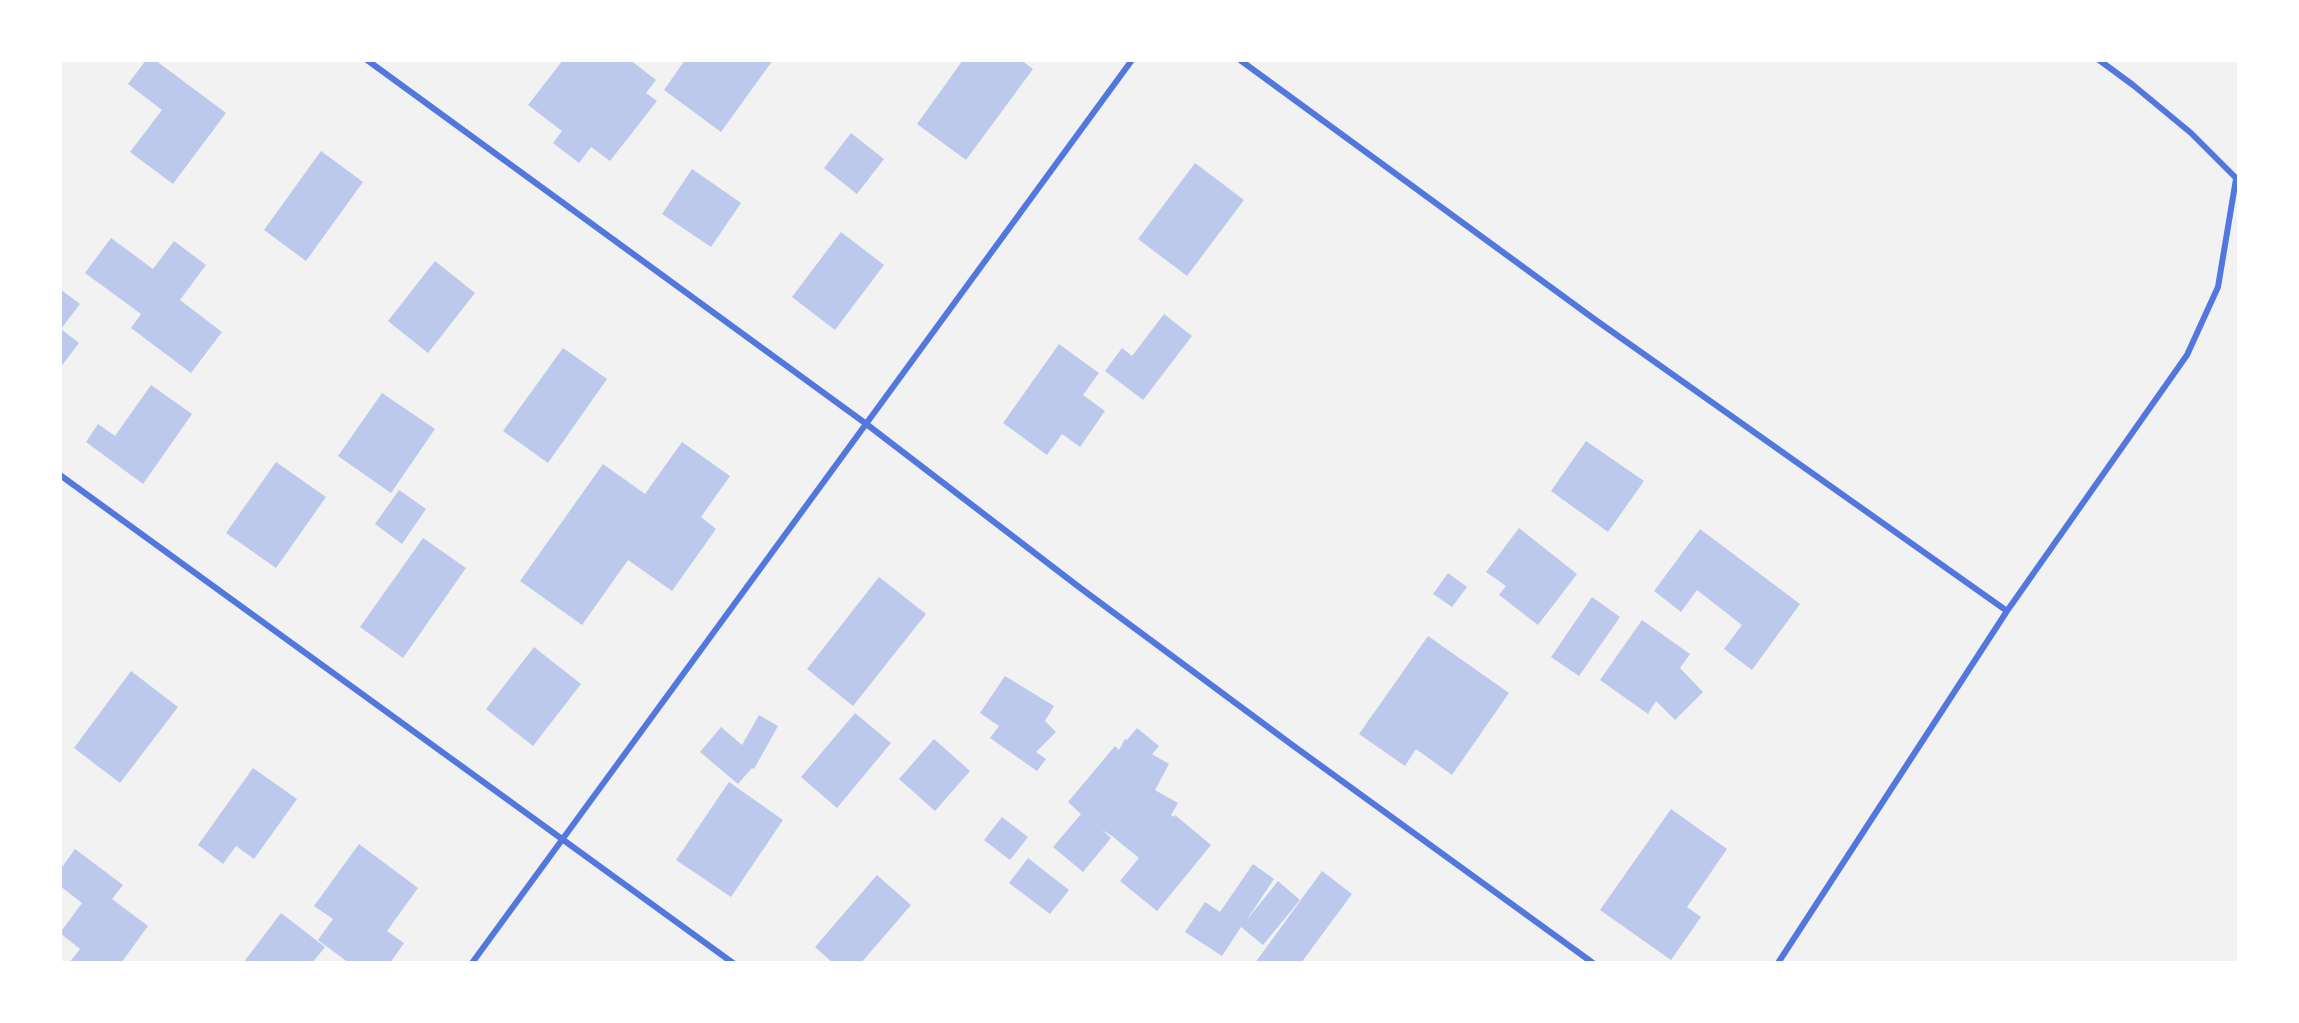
<!DOCTYPE html>
<html>
<head>
<meta charset="utf-8">
<style>
	body { margin:0 }
	#map { position:relative; width:2299px; height:1023px; overflow:hidden; background:#f2f2f2; font-family:"Golos Text",sans-serif }
	canvas { display:block }
	.frame { position:absolute; inset:0; border:62px solid #fff; pointer-events:none }
</style>
</head>
<body>
<div id="map">
<canvas width="2299" height="1023"></canvas>
<div class="frame"></div>
</div>
<script>
const ctx = document.querySelector('canvas').getContext('2d');
ctx.lineJoin = 'round';
function paint(path, color) {
  ctx.fillStyle = color;
  ctx.fill(path, 'evenodd');
}
function poly(rows) {
  const path = new Path2D();
  for (const r of rows) {
    path.moveTo(r[0], r[1]);
    for (let i = 2; i < r.length; i += 2) path.lineTo(r[i], r[i + 1]);
  }
  return path;
}
function stroke(path, color, width, dash) {
  ctx.strokeStyle = color;
  ctx.lineWidth = width;
  ctx.lineCap = dash ? 'butt' : 'round';
  ctx.setLineDash(dash || []);
  ctx.stroke(path);
}
paint(poly([
	[146,60,155,60,226,113,173,184,130,152,162,110,128,84],
	[563,60,630,60,656,80,646,93,657,101,610,161,591,147,579,163,553,143,562,131,528,105],
	[685,60,773,60,721,132,664,90],
	[963,60,1021,60,1033,69,966,160,917,124],
	[851,133,884,159,857,194,824,168],
	[321,151,363,182,306,261,264,230],
	[1195,163,1244,200,1187,276,1138,239],
	[692,169,741,203,711,247,662,214],
	[841,232,884,265,835,330,792,297],
	[111,238,153,269,174,241,206,265,180,300,222,332,191,373,131,328,141,314,85,273],
	[435,261,475,293,428,353,388,321],
	[60,289,80,304,61,329,79,343,60,368],
	[1164,314,1192,336,1143,400,1105,371,1122,348,1132,356],
	[1059,344,1099,373,1083,395,1105,411,1080,447,1062,434,1047,455,1003,423],
	[563,348,607,379,548,463,503,431],
	[151,385,192,414,143,484,86,442,98,424,115,436],
	[382,393,435,429,391,493,338,456],
	[1586,441,1644,481,1608,532,1551,491],
	[682,442,730,476,701,517,716,529,672,591,628,560,582,625,520,581,603,464,645,494],
	[276,462,326,497,276,568,226,533],
	[399,490,426,509,402,544,375,524],
	[1519,528,1577,574,1538,625,1499,595,1506,586,1486,572],
	[1700,529,1800,604,1752,670,1724,649,1742,625,1697,590,1681,612,1654,591],
	[423,538,466,568,403,658,360,627],
	[1448,573,1467,587,1452,607,1433,594],
	[879,577,926,614,853,706,807,669],
	[1592,597,1620,617,1579,676,1551,657],
	[1642,620,1690,654,1680,668,1703,692,1675,720,1656,701,1648,714,1600,680],
	[1428,636,1509,693,1452,775,1416,749,1405,766,1359,734],
	[534,647,581,684,533,746,486,709],
	[131,671,178,707,120,783,74,748],
	[1005,676,1054,706,1045,721,1056,732,1036,752,1046,759,1037,771,990,738,999,726,980,713],
	[855,713,891,743,837,808,801,777],
	[759,715,778,726,754,769,752,768,738,784,700,752,721,727,742,745],
	[1137,728,1159,746,1152,754,1169,764,1155,790,1178,803,1171,815,1174,817,1175,815,1211,845,1157,911,1120,881,1139,858,1112,836,1102,830,1111,838,1083,872,1053,847,1081,814,1068,802,1115,746,1119,750,1125,739,1127,740],
	[934,739,970,771,935,811,899,779],
	[253,768,297,799,254,859,236,846,223,864,198,845],
	[729,782,783,820,731,897,676,860],
	[1671,809,1727,849,1687,907,1701,917,1671,960,1600,910],
	[1002,817,1028,837,1010,860,984,840],
	[359,844,418,888,387,931,404,943,390,963,349,963,318,940,333,919,314,906],
	[75,849,123,885,112,899,148,926,121,963,69,963,80,949,60,933,82,903,60,886,60,870],
	[1028,858,1069,890,1050,914,1009,883],
	[1253,864,1274,879,1246,921,1278,881,1300,900,1263,945,1241,927,1222,956,1185,932,1205,902,1220,912],
	[1322,871,1352,894,1301,963,1255,963],
	[877,875,911,905,861,963,833,963,815,947],
	[281,913,325,947,312,963,243,963]
]), '#bdc9ec');
stroke(poly([
	[367,60,865,423,1079,587,1295,747,1593,963],
	[1240,60,1597,321,2007,611],
	[2099,60,2133,85,2191,133,2239,181],
	[60,475,733,963],
	[472,963,1132,60],
	[1778,963,2007,611,2187,355,2218,287,2236,179]
]), '#5277de', 6);
</script>
</body>
</html>
